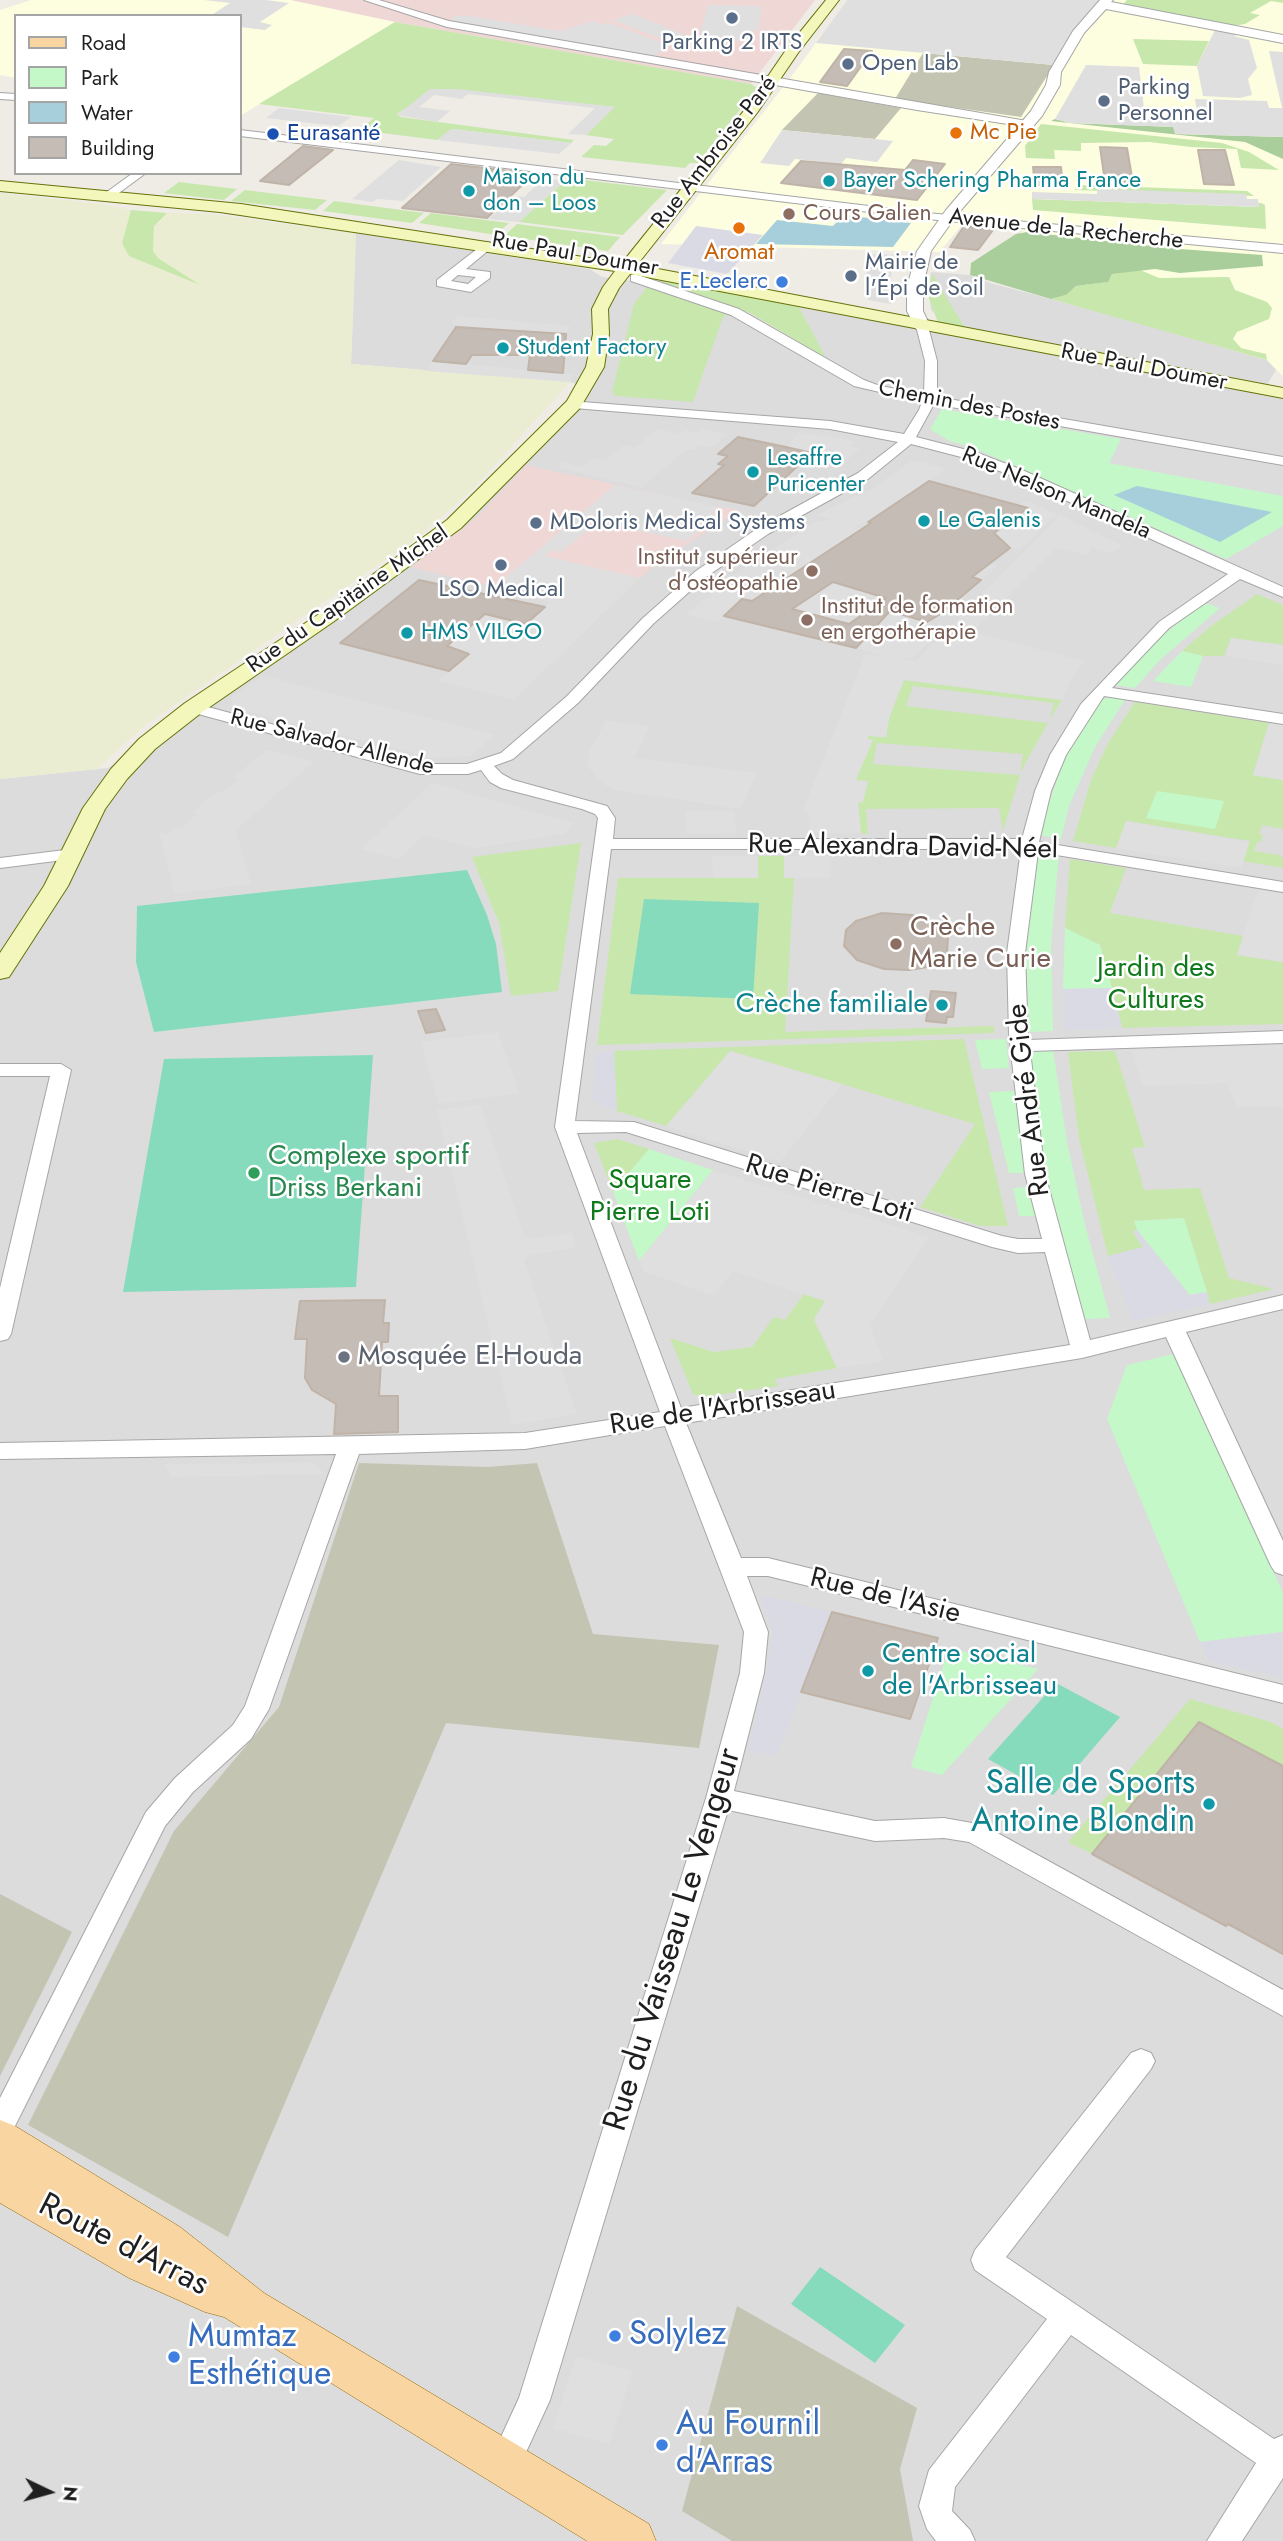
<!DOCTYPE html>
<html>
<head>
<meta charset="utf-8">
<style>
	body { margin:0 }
	#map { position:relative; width:1283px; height:2541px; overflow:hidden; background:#efece5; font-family:Jost,sans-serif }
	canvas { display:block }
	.legend { position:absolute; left:14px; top:14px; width:228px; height:161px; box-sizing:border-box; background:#fff; border:2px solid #a5a5a5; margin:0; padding:9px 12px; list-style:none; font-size:21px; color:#1f1f1f }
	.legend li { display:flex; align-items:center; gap:14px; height:35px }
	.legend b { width:35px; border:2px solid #a5a5a5 }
	.north { position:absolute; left:14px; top:2457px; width:70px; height:70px; -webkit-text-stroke:5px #fff; paint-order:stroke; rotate:95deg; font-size:19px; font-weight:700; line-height:28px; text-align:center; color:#1f1f1f }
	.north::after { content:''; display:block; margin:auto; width:24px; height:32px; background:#1f1f1f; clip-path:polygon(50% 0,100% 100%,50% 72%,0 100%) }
</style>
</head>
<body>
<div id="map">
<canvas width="1283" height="2541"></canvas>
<ul class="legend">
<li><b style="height:9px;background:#f9d5a1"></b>Road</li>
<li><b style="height:19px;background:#c4f8c9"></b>Park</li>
<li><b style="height:19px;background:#a7cedb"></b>Water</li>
<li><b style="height:19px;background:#c4bcb5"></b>Building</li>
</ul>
<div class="north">N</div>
</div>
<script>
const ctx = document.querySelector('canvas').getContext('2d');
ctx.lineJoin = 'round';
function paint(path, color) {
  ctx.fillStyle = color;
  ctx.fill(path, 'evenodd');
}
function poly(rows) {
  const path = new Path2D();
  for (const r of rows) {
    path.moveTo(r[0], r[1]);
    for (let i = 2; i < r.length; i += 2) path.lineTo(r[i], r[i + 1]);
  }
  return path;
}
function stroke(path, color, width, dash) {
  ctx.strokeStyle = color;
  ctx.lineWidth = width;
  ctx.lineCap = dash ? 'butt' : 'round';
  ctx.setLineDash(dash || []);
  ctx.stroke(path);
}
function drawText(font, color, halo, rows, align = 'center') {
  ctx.font = font + ' Jost,sans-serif';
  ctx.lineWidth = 5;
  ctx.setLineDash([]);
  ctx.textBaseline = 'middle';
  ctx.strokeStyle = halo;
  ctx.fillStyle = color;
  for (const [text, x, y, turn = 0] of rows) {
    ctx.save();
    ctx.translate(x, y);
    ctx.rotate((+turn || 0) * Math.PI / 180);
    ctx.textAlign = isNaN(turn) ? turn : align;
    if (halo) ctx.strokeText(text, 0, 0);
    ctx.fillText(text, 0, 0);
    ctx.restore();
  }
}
paint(poly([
	[356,233,590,269,602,277,658,284,750,313,824,357,799,307,958,336,931,310,929,292,931,272,970,275,990,283,1198,338,1267,360,1276,370,1261,395,1283,399,1283,2541,0,2541,0,779,108,768,430,543,585,386,570,382,351,364]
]), '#dddcdc');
paint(poly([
	[290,0,815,0,751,84,395,22],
	[526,465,717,507,740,510,656,564,602,613,411,567,478,516]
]), '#efd7d5');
paint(poly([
	[31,0,290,0,395,22,240,116,240,16,16,16,16,78,0,75,0,10],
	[847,0,1283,0,1283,376,1267,360,970,275,971,263,1024,231,963,224,939,252,661,244,797,69]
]), '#fdfee0');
paint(poly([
	[923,53,1054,65,1021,117,895,99],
	[818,93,901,108,875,139,782,130],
	[359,1463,488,1467,537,1463,593,1634,719,1645,699,1748,446,1723,228,2237,28,2125,174,1831,279,1707],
	[0,1894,72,1932,0,2076],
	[737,2306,917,2408,900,2469,913,2541,732,2541,682,2511]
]), '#c3c4b1');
paint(poly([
	[0,193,100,204,131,210,122,243,195,282,158,258,153,251,154,226,167,213,209,214,356,233,351,364,570,382,473,489,417,538,144,726,97,769,0,779]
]), '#eaedd1');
paint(poly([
	[1127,0,1283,0,1283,3,1271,1,1250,13,1260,15,1245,24,1232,26,1127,5,1124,3],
	[395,22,751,84,757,88,698,163,690,163,685,168,581,157,594,145,606,146,614,139,586,135,614,107,436,89,397,114,401,117,574,140,571,143,452,129,437,140,359,130,374,118,259,104],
	[1133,39,1209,41,1197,66,1143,64],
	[1041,124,1222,143,1249,152,1279,170,1241,168,1237,149,1191,147,1149,142,1081,143,1081,151,1054,150,1055,159,1026,158,1025,146],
	[568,178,667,190,623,235,519,222],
	[179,182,237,189,224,200,164,193],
	[1079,185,1247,191,1254,196,1075,190,1076,186],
	[245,190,327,200,315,210,231,201],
	[1032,199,1259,207,1258,203,1261,203,1265,205,1266,229,1033,210],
	[334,201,424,213,412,223,323,211],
	[131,210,167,213,154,226,153,251,158,258,200,285,129,256,122,243],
	[431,213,509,223,496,235,419,223],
	[517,224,620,237,608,251,504,236],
	[1140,270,1159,278,1229,277,1235,290,1267,302,1272,308,1269,319,1237,332,1233,339,1241,348,1266,354,1267,360,1051,299,1066,295,1076,286,1107,282,1112,274],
	[931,275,933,275,965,328,938,323,929,298],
	[663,280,799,307,826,358,750,313,658,284],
	[647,287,729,314,723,317,693,402,616,396,612,392,634,304],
	[1257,594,1283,605,1283,645,1231,638,1224,656,1203,656,1182,651,1211,626],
	[904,680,1062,700,1049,720,1054,703,913,686,906,706,1048,723,1020,773,1023,754,877,743,873,764,1020,775,1003,831,999,808,866,809,868,834,861,833,858,802,868,781,855,781,872,740,867,739,868,736,886,737,889,718],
	[1135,702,1269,723,1253,775,1283,780,1283,829,1262,825,1259,834,1263,835,1261,842,1257,842,1254,851,1279,855,1283,858,1283,868,1243,861,1249,841,1127,821,1116,848,1073,841,1091,780,1108,743],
	[581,843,558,991,511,996,499,923,472,857],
	[758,856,784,856,784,878,794,878,785,1032,994,1026,994,1033,597,1045,618,878,758,878],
	[1070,859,1126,868,1110,913,1243,936,1238,955,1283,962,1283,1024,1122,1028,1100,945,1065,928],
	[964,1039,1008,1226,980,1226,920,1207,975,1124,731,1051,666,1126,617,1111,614,1051],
	[1115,1051,1145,1147,1132,1148,1144,1190,1200,1188,1229,1278,1274,1289,1210,1304,1183,1218,1134,1221,1137,1230,1133,1231,1143,1247,1108,1256,1079,1139,1068,1052],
	[618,1139,649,1149,613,1192,594,1143],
	[804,1294,825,1301,814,1320,837,1368,775,1379,778,1386,704,1397,693,1394,670,1338,714,1352,752,1347,774,1317,785,1320],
	[1190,1699,1271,1722,1283,1729,1283,1766,1199,1722,1092,1854,1068,1842]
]), '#c8e7ad');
paint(poly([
	[1055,119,1070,123,1174,127,1176,134,1283,137,1283,159,1245,142,1051,121],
	[1027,232,1180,249,1262,255,1263,266,1180,273,1155,269,1112,274,1108,282,1076,286,1066,295,1051,299,970,275,971,263,1016,234]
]), '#a9cd9b');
paint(poly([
	[942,409,1121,439,1109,463,1283,496,1283,526,1226,559,969,446,949,441,930,429],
	[1204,603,1220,608,1160,660,1135,688,1114,685,1155,641],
	[1182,651,1203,656,1191,687,1153,681],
	[1115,696,1126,698,1095,747,1069,806,1061,839,1039,835,1060,770,1077,733,1101,700],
	[1157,791,1224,801,1215,829,1146,818],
	[1047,853,1059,854,1051,944,1053,1031,1029,1032,1026,955,1035,860],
	[1065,928,1100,945,1112,988,1063,989],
	[1006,1039,1009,1068,982,1069,975,1040],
	[1053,1049,1067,1142,1084,1221,1110,1318,1084,1319,1057,1222,1039,1139,1030,1058,1036,1051],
	[1014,1091,1027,1173,1009,1173,989,1092],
	[649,1149,713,1170,639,1261,613,1192],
	[1031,1187,1037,1216,1019,1216,1013,1188],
	[1184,1218,1207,1292,1190,1295,1137,1230,1134,1221],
	[1174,1354,1283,1593,1283,1632,1200,1642,1107,1419,1127,1365],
	[949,1648,1038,1669,942,1775,911,1767]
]), '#c4f8c9');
paint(poly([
	[467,870,487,915,496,944,502,992,154,1032,136,962,137,906],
	[644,899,759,903,753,999,630,994],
	[373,1055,356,1287,123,1292,164,1059],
	[1056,1683,1120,1717,1053,1795,988,1759],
	[820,2267,905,2325,875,2363,791,2304]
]), '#86dbbd');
paint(poly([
	[204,0,266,0,289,3,260,22,272,25,265,30,240,27,240,16,210,16,230,3],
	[847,0,1100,0,1081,21,1054,65,816,43],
	[708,5,762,6,758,29,740,37,739,41,699,39],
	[633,14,695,39,676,44,612,20],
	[455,16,470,16,560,31,593,21,602,25,609,23,670,46,653,56,451,21],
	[1215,30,1237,34,1234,36,1249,40,1257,68,1248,79,1252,95,1240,98,1203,96,1197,66],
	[1269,51,1283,52,1283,137,1175,134,1173,127,1070,123,1055,119,1086,65,1139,67,1145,117,1198,119,1195,99,1267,101,1269,108,1282,108],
	[430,89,458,89,615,107,586,135,568,134,595,108,468,94,462,99,434,95,419,107,450,111,437,122,397,115],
	[279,108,351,117,338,126,266,118],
	[451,129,571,143,559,154,437,140],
	[782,130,875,139,893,141,877,162,846,158,841,164,795,159,789,166,760,163],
	[399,160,441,167,403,201,377,199,373,202,352,199],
	[544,178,564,181,519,222,489,219,514,196,524,197],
	[1097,189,1246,194,1247,199,1258,199,1259,207,1032,199,1032,192,1097,194],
	[866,254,897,255,889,282,891,304,868,300],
	[456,316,571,326,566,334,532,331,531,335,491,332,493,328,451,324],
	[433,361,528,370,575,374,570,382,426,371],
	[657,429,681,434,685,430,698,433,702,429,727,434,712,447,699,445,695,449,686,450,641,488,559,468,561,462,583,467,594,458,604,460,624,445,635,447],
	[799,432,854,441,850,446,860,448,847,460,786,447],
	[913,460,946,469,868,522,854,526,997,566,981,580,929,565,868,559,806,587,820,591,833,582,885,598,875,606,927,622,936,636,913,658,897,659,916,661,1060,515,1123,546,1109,553,1092,548,1087,555,1056,548,972,632,1084,661,1071,679,1062,700,904,680,889,718,886,737,868,736,868,739,873,740,856,780,868,781,863,802,858,803,861,833,810,833,809,813,802,812,865,655,883,656,856,648,743,600,717,622,686,614,736,573,816,522,832,520,817,515,871,489],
	[615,485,717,507,711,513,722,515,711,524,707,524,687,541,589,520,583,525,592,527,561,552,552,550,545,556,640,578,514,700,438,681,469,654,447,646,485,614,545,607,550,602,493,588],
	[1027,501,1057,514,1020,550,960,533],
	[1231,638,1283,645,1283,665,1225,656],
	[263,675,268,677,495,735,470,756,432,758,233,708,231,698],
	[606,721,650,726,635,758,756,773,741,809,617,790,603,784,587,766,589,752],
	[1269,723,1283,725,1283,780,1253,775],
	[266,750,314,762,236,830,251,884,175,894,159,832,167,834,175,827,180,828,197,814,192,812,217,791,222,792,238,779,234,777],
	[432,783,573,823,564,834,474,848,423,835,399,859,361,849],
	[686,811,734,811,737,833,686,834],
	[1126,821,1239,840,1250,841,1241,868,1116,848],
	[712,856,758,856,758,878,713,878],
	[784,856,830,856,831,878,784,878],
	[1258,890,1283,894,1283,962,1237,955],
	[498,1032,519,1093,438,1104,421,1042],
	[1283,1045,1283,1106,1237,1107,1227,1083,1143,1086,1131,1050],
	[730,1051,842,1084,780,1162,666,1126],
	[480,1105,524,1236,533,1239,572,1233,576,1247,529,1255,524,1261,577,1414,512,1425,437,1110],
	[713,1170,930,1237,870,1325,883,1361,837,1368,814,1319,825,1301,733,1271,714,1296,644,1272,639,1261],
	[315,1463,325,1474,172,1477,165,1464],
	[576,2356,633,2371,609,2444,553,2428]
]), '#dfdfdf');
paint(poly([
	[696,226,763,235,727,274,668,263],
	[1112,988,1122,1028,1065,1030,1063,989],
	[614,1051,617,1111,592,1101,596,1052],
	[1137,1230,1189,1295,1207,1292,1210,1304,1133,1321,1108,1256,1143,1247,1133,1232],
	[760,1594,832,1612,777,1755,748,1751,765,1679,773,1632],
	[1283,1632,1283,1678,1209,1661,1200,1642]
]), '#dadae5');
paint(poly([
	[843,215,911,223,893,247,756,244,777,220,833,226],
	[1137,486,1272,512,1220,542,1114,495]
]), '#a7cedb');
const building = poly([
	[844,49,872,51,847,86,820,82,844,49],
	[303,146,333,150,289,185,260,181,303,146],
	[1100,147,1127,148,1133,183,1105,182,1100,147],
	[1198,150,1225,150,1234,185,1204,184,1198,150],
	[913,160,945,164,917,200,781,183,801,161,905,170,913,160],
	[451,164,534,174,487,218,402,208,451,164],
	[1033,167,1061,167,1063,185,1035,185,1033,167],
	[964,226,993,230,978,250,950,247,964,226],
	[456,327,566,334,563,373,528,370,530,355,472,355,466,364,433,361,456,327],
	[738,437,786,447,812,453,754,506,692,493,724,465,718,464,728,456,718,454,738,437],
	[929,481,1028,508,994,533,1010,548,972,577,981,580,942,613,927,622,890,611,856,648,724,616,742,599,752,601,871,523,868,522,929,481],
	[833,582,886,598,849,624,792,609,833,582],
	[419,580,545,607,526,624,485,614,447,646,469,654,449,671,340,643,419,580],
	[882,913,912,915,936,925,948,936,947,953,928,967,909,970,884,969,857,960,844,946,846,930,856,921,882,913],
	[931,991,956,993,953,1017,947,1017,946,1023,926,1021,931,991],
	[436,1009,445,1030,426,1033,418,1011,436,1009],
	[385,1300,383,1323,389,1323,388,1342,382,1342,379,1396,398,1396,398,1432,334,1434,336,1404,312,1390,305,1378,307,1339,295,1339,300,1301,385,1300],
	[832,1612,938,1638,910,1719,801,1692,832,1612],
	[1199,1722,1283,1766,1283,1954,1228,1924,1226,1926,1092,1854,1199,1722]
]);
paint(building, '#c4bcb5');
stroke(building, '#c0b3a8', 2);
const minor = poly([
	[364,0,379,0,449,21,1027,121,1032,124,1027,127,917,110,447,27,364,0],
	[0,93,16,94,16,100,0,99,0,93],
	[240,130,927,213,1283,245,1283,253,927,219,240,136,240,130],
	[133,173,146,173,112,198,104,198,104,194,133,173],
	[486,242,490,243,490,249,466,269,490,272,490,278,471,292,437,286,437,280,486,242],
	[458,275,476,277,468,284,451,281,458,275],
	[635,274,739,309,864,380,880,386,924,394,925,361,916,326,922,322,928,326,937,361,937,397,1283,457,1283,465,934,404,916,437,975,452,1020,469,1283,587,1283,597,1240,579,1169,628,1112,688,1283,714,1283,724,1104,696,1066,755,1051,791,1039,842,1283,882,1283,892,1038,852,1025,953,1028,1040,1283,1031,1283,1043,1030,1051,1045,1174,1090,1340,1283,1295,1283,1309,1186,1332,1283,1541,1283,1575,1275,1572,1271,1566,1166,1337,1082,1358,686,1423,741,1558,768,1558,1283,1685,1283,1703,768,1576,747,1576,768,1632,764,1673,734,1791,875,1821,944,1818,983,1825,1283,1990,1283,2016,969,1842,944,1838,875,1841,728,1810,550,2400,516,2474,505,2478,494,2474,489,2463,519,2398,706,1798,740,1673,744,1632,665,1426,525,1449,359,1454,269,1709,251,1739,193,1792,165,1826,10,2136,0,2140,0,2098,146,1812,175,1778,233,1725,245,1706,336,1454,0,1459,0,1443,525,1433,660,1412,555,1127,598,818,595,814,582,809,501,788,490,782,481,770,468,774,420,774,187,711,185,708,193,703,420,764,467,764,501,753,566,697,643,618,696,571,758,528,858,473,898,442,830,429,574,408,567,404,569,401,830,421,904,434,919,410,922,402,854,386,731,315,631,281,631,275,635,274],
	[911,444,965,458,1010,475,1228,574,1159,622,1081,704,1050,755,1035,791,1022,839,613,839,615,818,607,806,513,780,502,774,494,766,513,759,578,703,653,624,706,577,768,534,868,479,911,444],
	[611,849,1021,849,1007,953,1009,1035,1025,1174,1042,1239,1018,1239,1002,1236,634,1122,575,1121,611,849],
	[626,1132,992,1247,1018,1253,1045,1252,1070,1345,681,1408,577,1133,626,1132],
	[73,849,79,850,82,854,79,858,0,868,0,858,73,849],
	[0,1064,61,1064,71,1070,11,1334,8,1339,0,1341,0,1288,50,1076,0,1076,0,1064],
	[1141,2049,1151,2053,1155,2061,1151,2069,1006,2257,1274,2439,1283,2435,1283,2478,1242,2541,1207,2541,1256,2463,1071,2335,955,2487,952,2511,970,2530,975,2541,936,2541,927,2529,919,2506,929,2470,1047,2319,975,2270,971,2260,975,2250,1131,2053,1141,2049]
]);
const tertiary = poly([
	[1100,0,1113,0,1111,2,1283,35,1283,43,1106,9,1084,33,1061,72,1060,85,1042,116,956,216,931,251,923,287,923,311,930,326,922,331,916,329,907,311,907,287,917,251,946,210,1031,111,1046,85,1049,72,1073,31,1100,0]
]);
const secondary = poly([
	[826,0,839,0,798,53,757,113,637,265,1283,388,1283,398,630,274,619,288,608,309,609,334,604,367,580,408,461,528,333,622,201,713,155,749,127,779,105,809,68,886,9,977,0,979,0,953,44,886,83,808,111,769,139,739,185,703,319,614,447,520,567,401,586,367,593,334,592,309,603,287,615,271,220,212,0,191,0,181,241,204,622,263,747,107,788,47,826,0]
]);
const primary = poly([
	[0,2120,15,2126,180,2227,264,2293,649,2524,656,2541,587,2541,224,2317,205,2312,129,2278,0,2203,0,2120]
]);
stroke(minor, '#a6a6a6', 2);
stroke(tertiary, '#a6a6a6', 2);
stroke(secondary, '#657309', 2);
stroke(primary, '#946805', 1);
paint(minor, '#fff');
paint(tertiary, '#fff');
paint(secondary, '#f3f7bb');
paint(primary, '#f9d5a1');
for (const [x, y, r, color] of [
	[732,18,7,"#5c6f8a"],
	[848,64,7,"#5c6f8a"],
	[1104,101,7,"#5c6f8a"],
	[956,133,7,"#e8710a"],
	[273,134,7,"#1a4fb4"],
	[829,181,7,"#0f9aa8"],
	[469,191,7,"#0f9aa8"],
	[789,214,7,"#8d6e63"],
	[739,228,7,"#e8710a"],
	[851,276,7,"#5c6f8a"],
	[782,282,7,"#3f7fe0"],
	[503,348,7,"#0f9aa8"],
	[753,472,7,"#0f9aa8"],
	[924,521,7,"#0f9aa8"],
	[536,523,7,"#5c6f8a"],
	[501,565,7,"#5c6f8a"],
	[812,571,7,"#8d6e63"],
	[807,620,7,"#8d6e63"],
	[407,633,7,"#0f9aa8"],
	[896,944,7,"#8d6e63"],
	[942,1005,7,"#0f9aa8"],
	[254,1173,7,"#2e9e5b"],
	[344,1357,7,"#6b7280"],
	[868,1671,7,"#0f9aa8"],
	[1209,1804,7,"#0f9aa8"],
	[615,2336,7,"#3f7fe0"],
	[174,2357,7,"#3f7fe0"],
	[662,2445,7,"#3f7fe0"]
]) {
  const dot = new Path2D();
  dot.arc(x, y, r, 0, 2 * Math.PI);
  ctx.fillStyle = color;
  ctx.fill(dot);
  stroke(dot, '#fff', 2.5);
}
drawText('23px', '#4e5e75', '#fff', [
	["Parking 2 IRTS",732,43,"center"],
	["Open Lab",862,64],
	["Parking",1118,88],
	["Personnel",1118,114],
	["Mairie de",865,263],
	["l'Épi de Soil",865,289],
	["MDoloris Medical Systems",550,523],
	["LSO Medical",501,590,"center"]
], 'left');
drawText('23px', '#c56008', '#fff', [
	["Mc Pie",970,133],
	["Aromat",739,253,"center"]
], 'left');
drawText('23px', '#164399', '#fff', [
	["Eurasanté",287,134]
], 'left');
drawText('23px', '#1f1f1f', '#fff', [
	["Rue Ambroise Paré",715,153,-52],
	["Avenue de la Recherche",1066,230,6],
	["Rue Paul Doumer",575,255,10],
	["Rue Paul Doumer",1144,368,11],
	["Chemin des Postes",969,406,11],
	["Rue Nelson Mandela",1056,494,23],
	["Rue du Capitaine Michel",348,600,-35],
	["Rue Salvador Allende",332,743,14]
]);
drawText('23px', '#0d838f', '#fff', [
	["Maison du",483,178],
	["don – Loos",483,204],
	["Bayer Schering Pharma France",843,181],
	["Student Factory",517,348],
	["Lesaffre",767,459],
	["Puricenter",767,485],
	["Le Galenis",938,521],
	["HMS VILGO",421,633]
], 'left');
drawText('23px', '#785e54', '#fff', [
	["Cours Galien",803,214],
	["Institut supérieur",798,558,"right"],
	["d'ostéopathie",798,584,"right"],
	["Institut de formation",821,607],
	["en ergothérapie",821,633]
], 'left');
drawText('23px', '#366cbe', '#fff', [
	["E.Leclerc",768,282]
], 'right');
drawText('28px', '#1f1f1f', '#fff', [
	["Rue Alexandra David-Néel",903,848,1],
	["Rue André Gide",1030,1100,-97],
	["Rue Pierre Loti",829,1190,17],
	["Rue de l'Arbrisseau",723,1409,-9],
	["Rue de l'Asie",885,1597,14]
]);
drawText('28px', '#785e54', '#fff', [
	["Crèche",910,928],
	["Marie Curie",910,960]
], 'left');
drawText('28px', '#0f7a1b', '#fff', [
	["Jardin des",1156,969],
	["Cultures",1156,1001],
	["Square",650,1181],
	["Pierre Loti",650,1213]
]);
drawText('28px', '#0d838f', '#fff', [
	["Crèche familiale",928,1005],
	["Centre social",882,1655,"left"],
	["de l'Arbrisseau",882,1687,"left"]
], 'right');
drawText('28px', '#27864d', '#fff', [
	["Complexe sportif",268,1157],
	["Driss Berkani",268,1189]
], 'left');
drawText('28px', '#5b616d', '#fff', [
	["Mosquée El-Houda",358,1357]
], 'left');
drawText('33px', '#0d838f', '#fff', [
	["Salle de Sports",1195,1785],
	["Antoine Blondin",1195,1823]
], 'right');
drawText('33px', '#1f1f1f', '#fff', [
	["Rue du Vaisseau Le Vengeur",674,1940,-73],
	["Route d'Arras",123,2246,27]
]);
drawText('33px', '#366cbe', '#fff', [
	["Solylez",629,2336],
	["Mumtaz",188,2338],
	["Esthétique",188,2376],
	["Au Fournil",676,2426],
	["d'Arras",676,2464]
], 'left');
</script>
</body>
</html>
